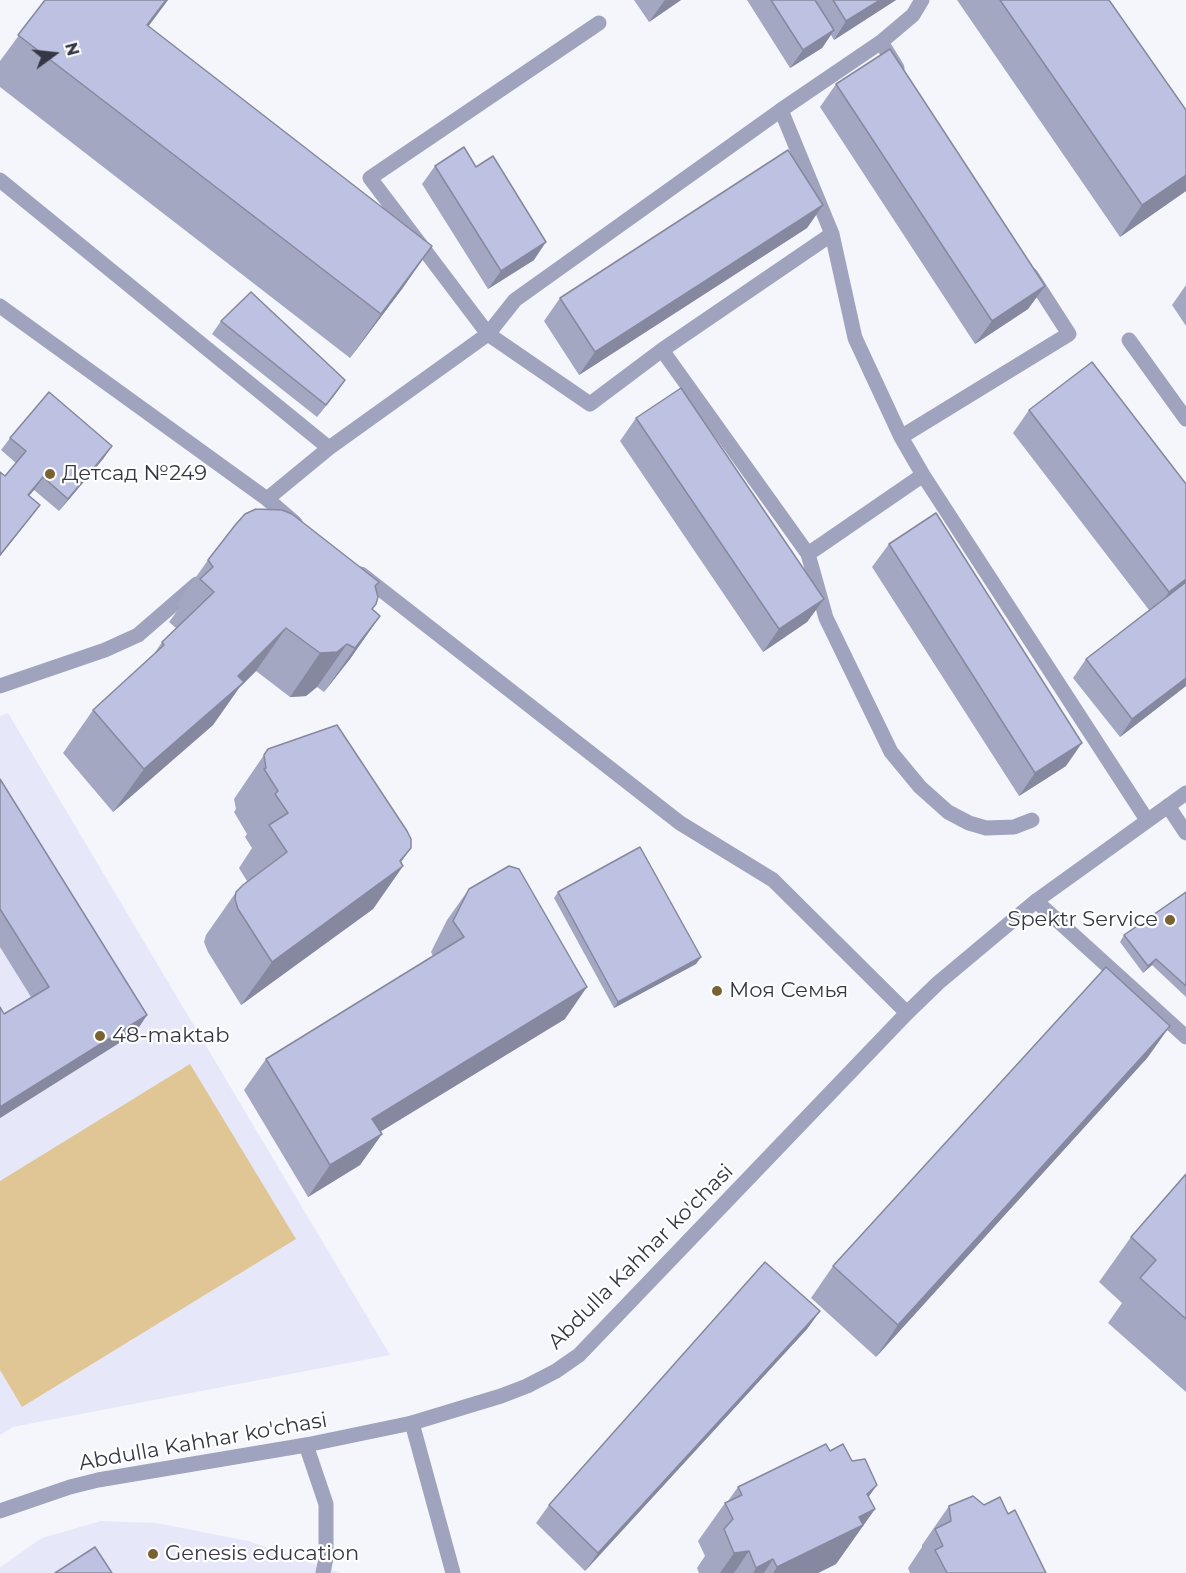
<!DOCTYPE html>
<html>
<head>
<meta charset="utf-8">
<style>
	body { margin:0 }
	#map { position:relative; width:1186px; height:1573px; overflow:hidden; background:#f5f6fc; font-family:Montserrat,sans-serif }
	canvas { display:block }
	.north { position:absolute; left:24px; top:24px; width:60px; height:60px; -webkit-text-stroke:4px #fff; paint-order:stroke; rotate:75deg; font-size:16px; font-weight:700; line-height:24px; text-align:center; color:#353744 }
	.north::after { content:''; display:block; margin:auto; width:21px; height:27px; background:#353744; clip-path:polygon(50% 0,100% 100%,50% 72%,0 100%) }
</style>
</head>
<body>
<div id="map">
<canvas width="1186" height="1573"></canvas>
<div class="north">N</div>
</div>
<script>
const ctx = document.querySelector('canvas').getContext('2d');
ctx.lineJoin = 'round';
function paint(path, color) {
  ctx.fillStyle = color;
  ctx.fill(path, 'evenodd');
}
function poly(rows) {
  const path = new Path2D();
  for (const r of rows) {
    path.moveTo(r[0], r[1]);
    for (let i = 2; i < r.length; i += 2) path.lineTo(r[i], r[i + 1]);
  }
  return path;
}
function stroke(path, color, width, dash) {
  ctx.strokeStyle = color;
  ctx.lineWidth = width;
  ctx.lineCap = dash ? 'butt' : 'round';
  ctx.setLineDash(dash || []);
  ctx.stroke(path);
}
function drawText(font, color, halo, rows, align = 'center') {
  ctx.font = font + ' Montserrat,sans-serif';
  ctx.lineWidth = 4.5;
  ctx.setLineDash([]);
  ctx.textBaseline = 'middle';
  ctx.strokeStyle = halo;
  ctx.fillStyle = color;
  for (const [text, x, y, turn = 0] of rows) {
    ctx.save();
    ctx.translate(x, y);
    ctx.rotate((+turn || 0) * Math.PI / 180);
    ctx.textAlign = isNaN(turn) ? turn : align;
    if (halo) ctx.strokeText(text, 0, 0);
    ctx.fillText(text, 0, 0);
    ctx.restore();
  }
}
paint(poly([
	[8,713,390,1355,13,1427,0,1435,0,716],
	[101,1521,157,1523,248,1541,341,1573,0,1573,0,1567,42,1538]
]), '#e6e8f9');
paint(poly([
	[190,1064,296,1239,22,1407,0,1370,0,1181]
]), '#e1c695');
stroke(poly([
	[599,23,370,178,488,334,590,404,662,350,808,554,826,618,891,752,920,787,948,812,969,823,986,828,1014,827,1032,820],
	[881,42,913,15,922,0],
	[781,110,832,234,855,338,901,437],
	[0,180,329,448],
	[1031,275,1069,334,901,437,923,475,1147,820],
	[0,306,267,499,295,523],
	[1129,340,1186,419],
	[662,350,832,234],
	[267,499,329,448,488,334,515,300,781,110,881,42,897,68],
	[808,554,923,475],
	[361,574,680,823,773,880,907,1013],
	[0,686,105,650,138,635,197,584],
	[1168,806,1186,833],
	[1036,901,1186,1037],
	[306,1445,326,1504,326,1558,323,1573]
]), '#a0a3bd', 15);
stroke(poly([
	[412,1423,453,1573]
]), '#a0a3bd', 15);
stroke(poly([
	[0,1511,70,1487,98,1480,306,1445,412,1423,501,1396,527,1386,556,1371,579,1355,907,1013,938,983,1036,901,1186,793]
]), '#a0a3bd', 15);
paint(poly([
	[45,0,168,0,148,27,432,246,402,289,350,358,0,87,0,61],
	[634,0,681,0,649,22],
	[747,0,896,0,834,40,831,35,822,48,790,68],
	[957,0,1109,0,1186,110,1186,191,1120,237],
	[836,84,1045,286,1028,309,975,344,820,107],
	[435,166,534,260,488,289,422,184],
	[823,205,807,228,579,375,544,321,560,298],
	[1186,285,1186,326,1172,305],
	[221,321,336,393,317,417,212,334],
	[1029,410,1186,484,1186,686,1120,737,1073,678,1086,659,1149,610,1013,433],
	[636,418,824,599,807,622,763,652,620,441],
	[10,438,112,446,103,459,59,511,34,490,29,496,40,505,0,556,0,472,5,476,16,463,1,450],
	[889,544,1066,766,1019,796,872,567],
	[208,560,376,587,373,609,380,616,350,659,324,692,317,687,306,696,290,697,256,671,239,688,213,725,113,812,63,753,93,710,152,657,162,642,176,628,169,622,180,607,177,604],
	[268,749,401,862,403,866,373,909,241,1005,208,952,204,942,206,935,236,892,247,881,239,868,252,848,245,837,247,834,234,812,236,809,234,799],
	[0,779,147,1015,135,1033,0,1118,0,1007,4,1014,31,997,0,947],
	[469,889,565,1019,380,1132,382,1134,360,1165,308,1197,244,1090,266,1059,433,956,431,952,447,920],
	[558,892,701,957,696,964,614,1008,554,898],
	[1186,892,1186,997,1152,965,1143,973,1120,942,1124,935],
	[1148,1057,876,1357,811,1298,833,1266],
	[1186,1174,1186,1392,1108,1323,1122,1303,1099,1282,1131,1237],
	[820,1311,807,1329,585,1571,536,1523,549,1505],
	[830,1451,852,1461,877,1485,868,1497,875,1509,836,1564,818,1573,699,1573,697,1568,705,1556,698,1541,725,1503,728,1501,738,1487],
	[984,1505,1008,1514,1046,1573,910,1573,908,1568,922,1547,922,1545,949,1506]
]), '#a3a7c2');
paint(poly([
	[166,0,168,0,116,69,147,25],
	[665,0,681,0,649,22],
	[880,0,896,0,834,40,846,21],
	[834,30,822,48,790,68,803,50],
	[1186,175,1186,191,1120,237,1142,205],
	[823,205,807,228,579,375,595,352],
	[546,242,534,260,488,289,501,271],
	[432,246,402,289,350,358,381,314],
	[1045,286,1028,309,975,344,992,321],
	[345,380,336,393,317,417,326,405],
	[112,446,103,459,59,511,68,499],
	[43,477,34,490,19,507,28,495],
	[40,505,31,517,0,556,0,555],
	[1186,579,1186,590,1153,615,1169,592],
	[824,599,807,622,763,652,779,629],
	[380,616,350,659,324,692,355,648],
	[286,628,256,671,239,688,213,725,113,812,144,769],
	[347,644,317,687,306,696,290,697,320,653],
	[1186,678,1186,686,1120,737,1132,719],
	[1082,743,1066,766,1019,796,1035,773],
	[411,848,393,873,403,866,373,909,241,1005,272,962,400,861],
	[701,957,696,964,614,1008,618,1002],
	[1156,959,1152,965,1143,973,1148,966],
	[587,987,565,1019,350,1150,372,1119],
	[147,1015,135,1033,0,1118,0,1107],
	[1170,1026,1148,1057,876,1357,898,1325],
	[382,1134,360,1165,308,1197,330,1165],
	[820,1311,807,1329,585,1571,598,1553],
	[877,1485,850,1523,867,1494],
	[875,1509,836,1564,818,1573,773,1573,777,1567,859,1517],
	[749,1551,734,1573,720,1573,734,1553],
	[773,1559,764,1573,753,1573,756,1568]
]), '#85889e');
const building = poly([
	[45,0,166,0,147,25,432,246,381,314,18,35,45,0],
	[771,0,815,0,834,30,803,50,771,0],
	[833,0,880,0,846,21,833,0],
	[1000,0,1109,0,1186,110,1186,175,1142,205,1000,0],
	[890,49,1045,286,992,321,836,84,890,49],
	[464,147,476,167,493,156,546,242,501,271,435,166,464,147],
	[788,150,823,205,595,352,560,298,788,150],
	[251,292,345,380,326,405,221,321,251,292],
	[1092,362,1186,484,1186,579,1169,592,1029,410,1092,362],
	[681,388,824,599,779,629,636,418,681,388],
	[49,392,112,446,68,499,43,477,28,495,40,505,0,555,0,472,5,476,26,451,10,438,49,392],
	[256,509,282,510,292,514,379,582,375,586,378,597,376,604,372,609,380,616,355,648,347,644,337,652,320,653,286,628,238,676,244,682,144,769,93,710,164,645,162,642,214,592,200,579,213,567,208,560,236,524,245,514,256,509],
	[936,513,1082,743,1035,773,889,544,936,513],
	[1186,582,1186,678,1132,719,1086,659,1186,582],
	[337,725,407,831,411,839,411,848,400,861,403,866,272,962,238,909,235,899,236,892,243,885,287,852,269,825,288,813,275,794,278,791,264,769,266,768,264,755,268,749,337,725],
	[0,779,147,1015,0,1107,0,1007,4,1014,49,987,0,909,0,779],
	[640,847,701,957,618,1002,558,892,640,847],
	[509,866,519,869,587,987,372,1119,382,1134,330,1165,266,1059,464,937,453,921,469,889,509,866],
	[1186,892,1186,986,1156,959,1148,966,1124,935,1186,892],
	[1106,967,1170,1026,898,1325,833,1266,1106,967],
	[1186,1174,1186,1319,1140,1278,1156,1260,1131,1237,1186,1174],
	[765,1262,820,1311,598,1553,549,1505,765,1262],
	[826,1444,830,1451,843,1444,852,1461,865,1459,877,1485,867,1494,875,1509,859,1517,863,1525,777,1567,773,1559,756,1568,749,1551,734,1553,724,1529,733,1519,725,1503,742,1495,738,1487,826,1444],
	[973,1496,984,1505,1000,1497,1008,1514,1015,1510,1046,1573,947,1573,935,1550,943,1546,935,1529,951,1521,949,1506,973,1496],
	[95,1547,112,1573,55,1573,95,1547]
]);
paint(building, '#bec2e2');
stroke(building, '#85889e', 1.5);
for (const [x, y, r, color] of [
	[50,474,6,"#796131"],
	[1170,920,6,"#796131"],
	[717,991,6,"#796131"],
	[100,1036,6,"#796131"],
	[153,1554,6,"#796131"]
]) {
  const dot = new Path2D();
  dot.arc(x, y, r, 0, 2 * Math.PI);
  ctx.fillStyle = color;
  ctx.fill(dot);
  stroke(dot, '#fff', 2);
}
drawText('21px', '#353744', '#fff', [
	["Детсад №249",62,474],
	["Spektr Service",1158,920,"right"],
	["Моя Семья",729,991],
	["48-maktab",112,1036],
	["Genesis education",165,1554]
], 'left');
drawText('21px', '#353744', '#fff', [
	["Abdulla Kahhar ko'chasi",641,1257,-45],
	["Abdulla Kahhar ko'chasi",203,1442,-10]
]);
</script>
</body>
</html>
